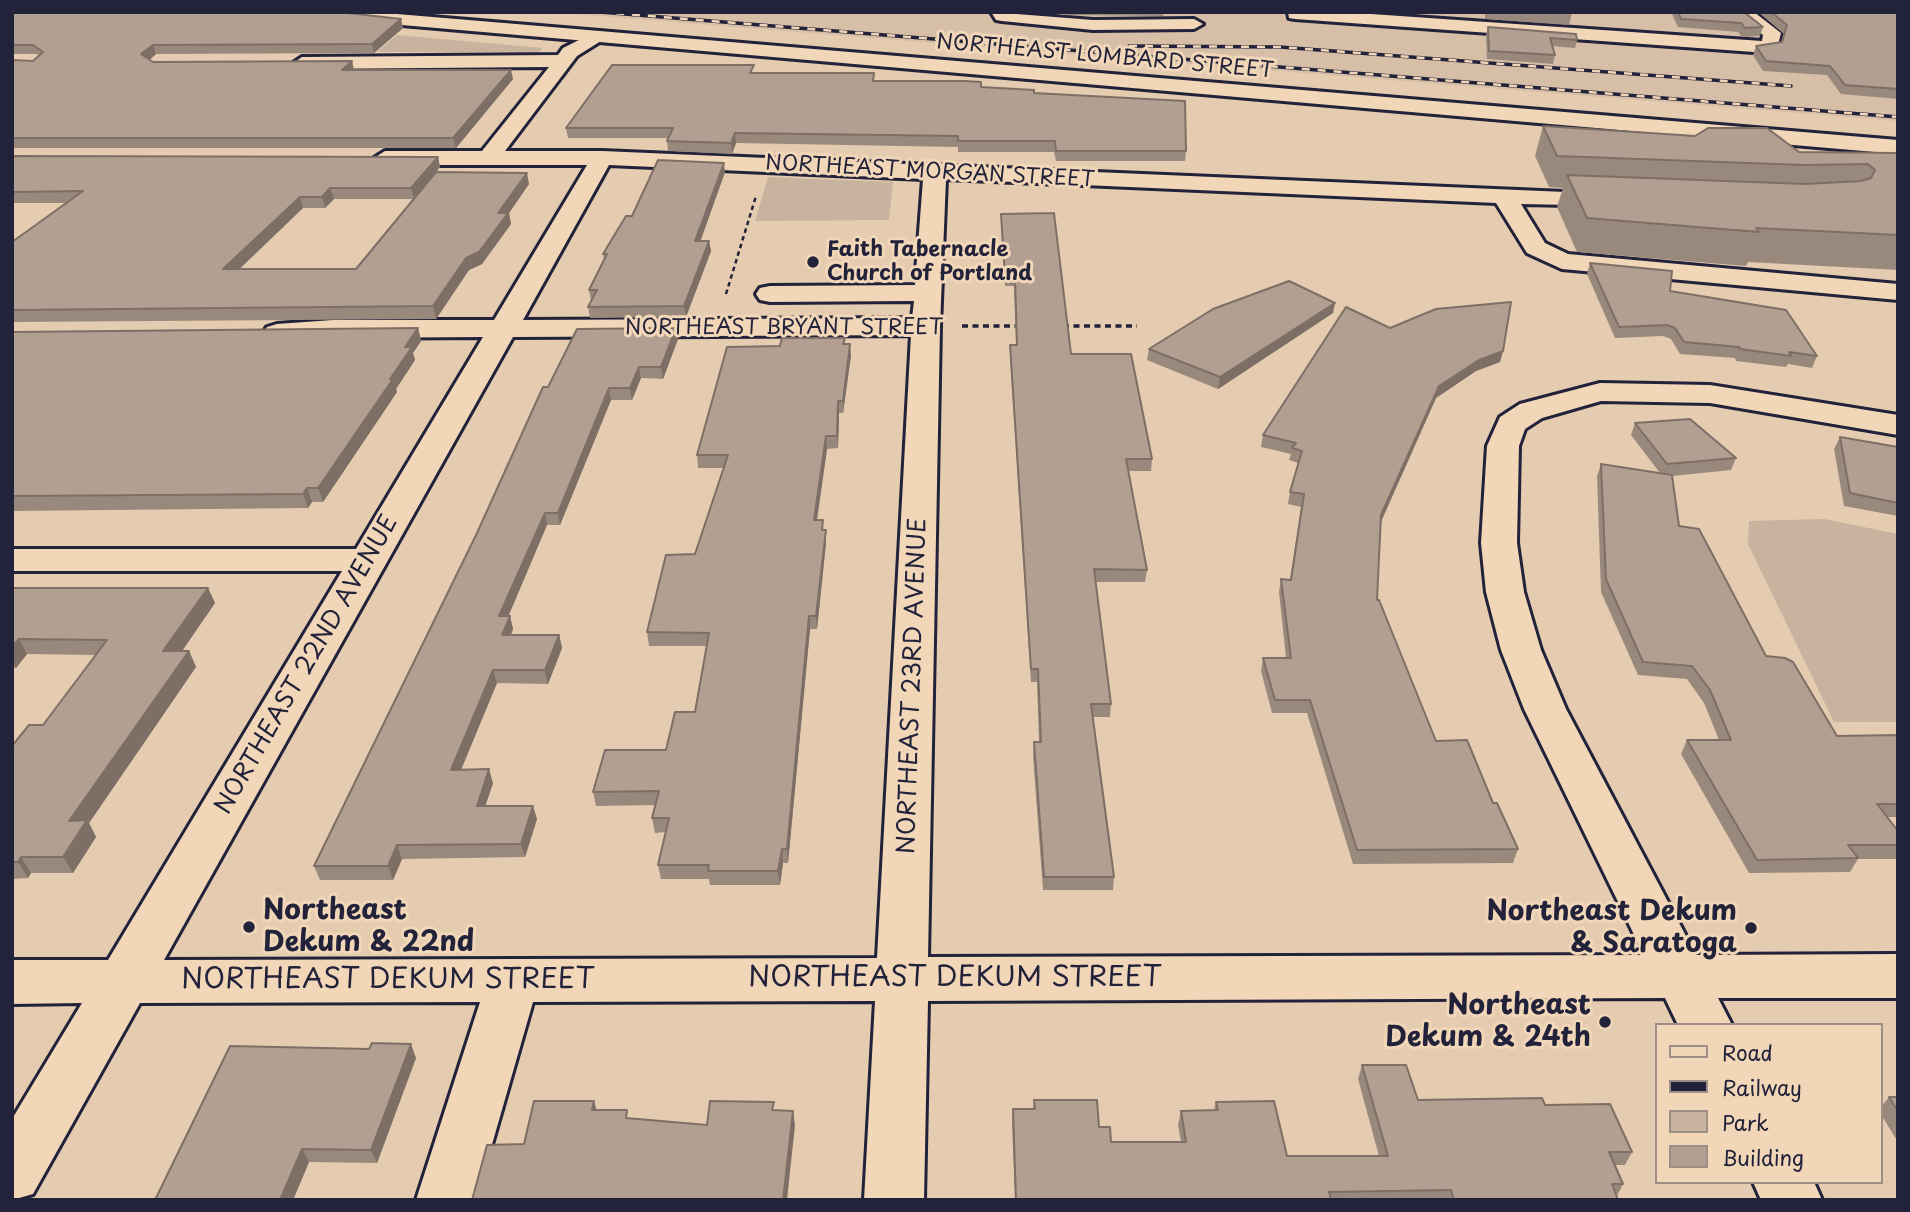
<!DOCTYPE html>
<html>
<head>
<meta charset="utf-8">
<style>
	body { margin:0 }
	#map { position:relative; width:1910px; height:1212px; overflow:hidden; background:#e5ccb0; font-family:"Playpen Sans",sans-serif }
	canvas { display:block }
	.frame { position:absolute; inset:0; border:14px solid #22223b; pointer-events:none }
	.legend { position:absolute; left:1655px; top:1023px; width:228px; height:161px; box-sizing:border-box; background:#f1d7b8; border:2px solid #9e8f86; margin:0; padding:9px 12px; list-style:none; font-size:21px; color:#22223b }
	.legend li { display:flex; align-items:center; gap:14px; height:35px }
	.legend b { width:35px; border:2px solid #9e8f86 }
</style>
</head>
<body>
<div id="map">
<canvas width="1910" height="1212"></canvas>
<div class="frame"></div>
<ul class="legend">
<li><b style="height:9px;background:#f1d7b8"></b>Road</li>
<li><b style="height:9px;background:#22223b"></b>Railway</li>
<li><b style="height:19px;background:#c8b39f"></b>Park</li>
<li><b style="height:19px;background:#b29f91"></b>Building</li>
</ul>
</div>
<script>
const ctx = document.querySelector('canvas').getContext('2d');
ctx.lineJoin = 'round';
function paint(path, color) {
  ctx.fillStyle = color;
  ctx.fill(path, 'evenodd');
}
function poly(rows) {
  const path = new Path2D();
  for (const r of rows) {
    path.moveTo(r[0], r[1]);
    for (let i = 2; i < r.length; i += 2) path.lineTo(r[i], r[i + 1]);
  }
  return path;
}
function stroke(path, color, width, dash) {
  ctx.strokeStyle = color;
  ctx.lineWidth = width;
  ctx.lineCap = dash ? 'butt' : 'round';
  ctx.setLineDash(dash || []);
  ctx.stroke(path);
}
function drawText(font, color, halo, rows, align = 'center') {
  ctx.font = font + ' "Playpen Sans",sans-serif';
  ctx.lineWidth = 6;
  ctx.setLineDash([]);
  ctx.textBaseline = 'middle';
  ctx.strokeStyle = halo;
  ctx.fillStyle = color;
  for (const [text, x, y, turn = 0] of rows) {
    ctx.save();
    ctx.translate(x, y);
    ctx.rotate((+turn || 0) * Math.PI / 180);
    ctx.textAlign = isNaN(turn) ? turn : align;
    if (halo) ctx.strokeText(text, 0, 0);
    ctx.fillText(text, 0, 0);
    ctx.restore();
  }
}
paint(poly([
	[550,12,1803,12,1898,19,1898,121]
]), '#d6bea7');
paint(poly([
	[397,35,542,48,539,52,377,52],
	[768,177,893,182,889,220,755,221],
	[1824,519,1898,534,1898,722,1834,722,1748,544,1749,521]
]), '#c8b39f');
const minor = poly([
	[991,12,1093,20,1194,19,1203,24,1194,29,1093,30,1002,21,996,20,991,12],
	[1288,12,1342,12,1762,41,1763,35,1735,12,1754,12,1781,33,1777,49,1754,52,1295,19,1289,18,1288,12],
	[595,32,604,37,601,41,577,56,505,151,602,151,1612,194,1620,196,1624,201,1620,206,1521,204,1545,243,1568,254,1898,284,1898,300,1562,269,1527,253,1496,203,946,179,940,326,928,957,1644,955,1524,709,1501,650,1486,592,1481,543,1487,446,1500,417,1520,404,1600,383,1710,385,1898,415,1898,435,1710,403,1601,401,1542,418,1525,429,1519,446,1517,543,1524,592,1541,650,1566,709,1696,955,1898,954,1898,998,1718,998,1732,1025,1678,1025,1665,998,928,1001,924,1200,864,1200,875,1001,533,1002,476,1200,416,1200,480,1002,140,1003,33,1194,12,1200,12,1119,82,1003,12,1004,12,960,108,960,342,571,12,571,12,549,356,549,483,337,333,338,277,342,267,339,263,333,267,327,277,324,333,320,494,320,587,165,385,165,374,158,385,151,482,151,549,67,302,69,293,63,302,57,558,55,563,48,595,32],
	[609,165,923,179,915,285,770,286,760,288,756,294,760,300,770,302,914,301,912,318,523,320,609,165],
	[911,335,877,958,164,960,513,337,911,335],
	[1753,1182,1814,1182,1822,1200,1761,1200,1753,1182]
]);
const major = poly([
	[301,12,373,12,1898,140,1898,154,309,17,301,12]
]);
stroke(minor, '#22223b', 6);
stroke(major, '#22223b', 6);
stroke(poly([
	[726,294,756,196]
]), '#22223b', 2.5, [4.5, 3.5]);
stroke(poly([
	[962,326,1020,326],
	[1063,326,1137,326]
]), '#22223b', 3.5, [6, 4.5]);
paint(minor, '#f1d7b8');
paint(major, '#f1d7b8');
const rail = poly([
	[600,12,1898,117],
	[1129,46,1280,47,1791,86]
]);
stroke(rail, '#22223b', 3.5);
stroke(rail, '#f1d7b8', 2.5, [8]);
paint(poly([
	[12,12,401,19,403,28,374,53,156,54,149,60,153,62,352,61,354,70,513,79,456,148,12,148,12,60,33,61,39,55,36,54,12,54],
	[1060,12,1164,12,1163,16,1060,15],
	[1485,12,1571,12,1572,13,1569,25,1485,19],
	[1671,12,1744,12,1763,27,1760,36,1742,37,1738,32,1678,27],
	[1758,12,1898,12,1898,99,1841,94,1827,75,1763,71,1753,55,1756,46,1781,42,1784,34],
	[1488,27,1577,40,1575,48,1552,46,1555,55,1553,64,1487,59,1486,35],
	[754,73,981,87,1034,93,1186,151,1185,161,1056,161,1054,152,958,152,958,147,736,143,732,154,668,151,667,141,668,138,568,138,566,128],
	[1543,126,1799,152,1898,153,1898,270,1748,262,1746,266,1577,252,1557,207,1563,188,1549,187,1535,156],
	[12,156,438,157,440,167,436,172,529,184,509,213,511,224,482,264,469,270,436,319,12,322,12,242,67,203,12,203],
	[334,199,414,199,356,269,239,269,303,208,325,208],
	[725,172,700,241,709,241,711,251,686,317,590,318,588,307,591,301,589,290,604,259,603,254,632,216],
	[1001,214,1071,354,1152,459,1151,471,1128,471,1147,570,1145,582,1096,582,1111,704,1110,717,1093,717,1114,877,1113,890,1043,890,1033,756,1034,742,1039,742,1037,682,1031,682,1010,357,1010,345,1016,345,1014,286,1005,286],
	[1590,263,1670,291,1817,356,1812,368,1788,364,1786,367,1736,361,1735,358,1680,354,1671,339,1663,336,1615,338,1587,274],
	[1333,313,1218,389,1147,360,1149,349],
	[418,328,421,341,413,353,415,360,396,389,397,392,323,502,312,502,308,508,12,511,12,332],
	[1390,328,1503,351,1500,362,1476,371,1436,398,1381,522,1377,600,1436,741,1493,803,1518,849,1513,863,1353,864,1307,713,1272,713,1261,671,1263,658,1286,658,1279,592,1281,579,1290,580,1301,507,1288,504,1290,492,1298,463,1289,460,1291,454,1261,447,1263,435],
	[845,338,845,344,851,355,843,413,839,413,838,448,827,449,817,520,824,530,826,530,826,543,817,629,810,629,788,863,783,863,780,885,710,885,709,879,661,879,658,865,666,832,655,833,652,818,656,805,596,806,593,792,666,750,695,712,707,646,649,646,647,632,695,554,724,468,698,468,697,455,780,346],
	[678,339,663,379,641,378,632,400,611,400,560,525,547,525,508,616,510,616,513,629,511,635,559,635,562,648,548,684,497,683,461,770,493,783,485,806,537,819,525,857,402,859,393,880,320,880,314,866,548,387],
	[1635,423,1736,458,1731,470,1672,476,1679,526,1766,656,1837,736,1898,735,1898,817,1888,817,1898,831,1898,859,1858,859,1850,872,1749,873,1681,754,1687,740,1719,740,1704,703,1687,679,1638,675,1601,592,1597,476,1601,464,1660,473,1631,435],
	[1840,437,1898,447,1898,516,1844,506,1834,449],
	[12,588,208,588,215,603,182,651,189,651,196,667,89,823,96,837,73,873,31,873,28,878,12,879,12,746,43,725,96,655,27,654,16,668,12,668],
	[416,1058,377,1163,309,1162,293,1200,155,1200],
	[1362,1065,1418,1100,1545,1105,1632,1152,1625,1165,1615,1165,1623,1184,1617,1196,1618,1200,1015,1200,1012,1122,1013,1109,1033,1109,1034,1100,1099,1127,1111,1142,1181,1142,1178,1125,1181,1111,1214,1110,1216,1102,1287,1156,1379,1156,1358,1079],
	[1889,1097,1898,1097,1898,1142,1880,1113,1880,1108]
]), '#99897d');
paint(poly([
	[401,19,403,28,374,53,372,44],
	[153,45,156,54,145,64,141,54],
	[352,61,354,71,342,70],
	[511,70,513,79,456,148,453,138],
	[735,133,736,143,732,154,731,143],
	[438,157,440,167,414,199,411,188],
	[724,163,725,172,697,251,695,241],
	[527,173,529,184,509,213,511,224,482,264,469,270,436,319,433,306],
	[330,188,334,199,325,208,322,197],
	[300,197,303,208,227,281,223,269],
	[709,241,711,251,686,317,684,306],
	[1335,303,1333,313,1218,389,1220,377],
	[418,328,421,341,413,353,415,360,396,389,397,392,323,502,318,488,390,379,405,347],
	[676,328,678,339,663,379,661,367],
	[850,344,851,355,843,413,843,401],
	[1503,351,1500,362,1476,371,1436,398,1378,528,1381,515,1439,386,1479,360],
	[639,367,641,378,632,400,630,388],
	[609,388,611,400,560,525,558,513],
	[838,401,839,413,838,448,837,436],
	[826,436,827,449,815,533,814,520],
	[307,488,312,502,308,508,303,494],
	[545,513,547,525,503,629,499,616],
	[826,530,826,543,817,629,816,616],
	[208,588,215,603,171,667,163,651],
	[510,616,513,629,506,648,502,635],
	[809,616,810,629,788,863,787,849],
	[559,635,562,648,548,684,545,670],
	[19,639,27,654,16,668,12,661,12,646],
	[189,651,196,667,89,823,96,837,73,873,63,857,69,821],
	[493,670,497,683,455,784,451,770],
	[489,769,493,783,481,819,477,806],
	[533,806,537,819,525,857,521,844],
	[397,845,402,859,393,880,388,866],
	[782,849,783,863,780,885,778,871],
	[21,857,31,873,28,878,18,862],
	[411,1044,416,1058,377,1163,371,1150],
	[594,1101,598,1114,592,1110],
	[793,1111,795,1125,787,1200,783,1200],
	[302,1149,309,1162,293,1200,280,1200]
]), '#7d6f66');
const building = poly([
	[12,12,339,12,401,19,372,44,153,45,141,54,153,62,352,61,342,70,511,70,453,138,12,138,12,60,33,61,43,52,33,45,12,45,12,12],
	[1678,12,1744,12,1763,27,1745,28,1741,23,1681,19,1678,12],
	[1771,12,1898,12,1898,89,1845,85,1830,66,1766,61,1756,46,1782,42,1787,25,1771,12],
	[1488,27,1576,34,1577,40,1550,38,1555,55,1489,51,1488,27],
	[612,65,754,65,750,73,874,73,873,81,965,81,981,82,981,87,1034,90,1034,93,1185,101,1186,151,1056,151,1055,141,958,141,958,136,735,133,731,143,667,141,673,128,566,128,612,65],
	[1543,126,1695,136,1708,128,1767,128,1799,152,1898,153,1898,235,1756,228,1759,232,1587,218,1567,175,1805,184,1861,181,1871,178,1875,170,1868,164,1804,165,1557,156,1543,126],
	[12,156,438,157,411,188,330,188,322,197,300,197,223,269,356,269,436,172,527,173,498,213,508,213,479,252,466,258,433,306,12,310,12,242,83,191,12,192,12,156],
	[658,160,724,163,695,241,709,241,684,306,588,307,597,290,589,290,607,254,603,254,626,216,632,216,658,160],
	[1054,213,1071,354,1131,354,1152,459,1126,459,1147,570,1094,569,1111,704,1091,704,1114,877,1044,877,1034,742,1041,742,1038,669,1031,669,1010,345,1017,345,1015,276,1005,276,1001,214,1054,213],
	[1590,263,1672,271,1670,291,1786,310,1817,356,1789,352,1791,356,1740,349,1739,347,1684,342,1675,328,1667,325,1619,327,1590,263],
	[1289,281,1335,303,1220,377,1149,349,1213,309,1289,281],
	[1511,302,1503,351,1479,360,1439,386,1381,515,1377,600,1379,600,1436,741,1467,740,1493,803,1497,803,1518,849,1357,850,1310,700,1275,700,1263,658,1291,658,1281,579,1291,580,1304,494,1290,492,1302,451,1292,448,1296,443,1263,435,1346,307,1390,328,1436,309,1511,302],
	[418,328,405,347,412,347,390,379,393,379,318,488,307,488,303,494,12,496,12,332,418,328],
	[676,328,661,367,639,367,630,388,609,388,558,513,545,513,499,616,510,616,502,635,559,635,545,670,493,670,451,770,489,769,477,806,533,806,521,844,397,845,388,866,314,866,477,533,543,387,548,387,577,329,676,328],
	[782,338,845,338,843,344,850,344,843,401,838,401,837,436,826,436,814,520,823,520,822,530,826,530,816,616,809,616,787,849,782,849,778,871,708,871,709,865,658,865,669,818,652,818,659,791,593,792,605,750,666,750,675,712,695,712,709,633,647,632,666,555,695,554,728,455,697,455,727,347,780,346,782,338],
	[1690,419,1736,458,1667,464,1635,423,1690,419],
	[1840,437,1898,447,1898,503,1850,493,1840,437],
	[1601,464,1672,475,1679,526,1699,529,1766,656,1785,658,1793,662,1837,736,1898,735,1898,804,1877,804,1898,831,1898,845,1848,845,1858,858,1757,860,1687,740,1731,740,1710,690,1692,666,1643,662,1606,579,1601,464],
	[12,588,208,588,163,651,189,651,69,821,87,820,63,857,21,857,18,862,12,862,12,746,29,725,43,725,107,640,19,639,12,646,12,588],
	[372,1043,411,1044,371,1150,302,1149,280,1200,155,1200,230,1046,369,1049,372,1043],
	[1362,1065,1406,1065,1418,1100,1542,1098,1545,1105,1610,1104,1632,1152,1609,1152,1623,1184,1612,1184,1618,1200,1454,1200,1451,1190,1329,1192,1331,1200,1016,1200,1013,1109,1035,1109,1034,1100,1097,1100,1099,1127,1110,1127,1111,1142,1186,1142,1181,1111,1218,1110,1216,1102,1274,1101,1287,1156,1388,1156,1362,1065],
	[1889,1097,1898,1097,1898,1111,1889,1097],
	[534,1101,594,1101,592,1110,627,1110,626,1118,707,1125,710,1101,774,1102,772,1110,793,1111,783,1200,472,1200,487,1145,524,1144,534,1101]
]);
paint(building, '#b29f91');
stroke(building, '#7d6f66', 2);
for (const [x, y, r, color] of [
	[813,262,7,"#22223b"],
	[249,927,7,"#22223b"],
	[1751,928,7,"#22223b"],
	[1605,1022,7,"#22223b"]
]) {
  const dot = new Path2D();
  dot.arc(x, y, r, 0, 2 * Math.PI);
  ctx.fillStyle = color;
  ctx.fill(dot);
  stroke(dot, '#f1d7b8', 2.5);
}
drawText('21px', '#22223b', '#f1d7b8', [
	["NORTHEAST LOMBARD STREET",1105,57,5],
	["NORTHEAST MORGAN STREET",930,172,3],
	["NORTHEAST BRYANT STREET",784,328]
]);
drawText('bold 21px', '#22223b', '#f1d7b8', [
	["Faith Tabernacle",827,250],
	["Church of Portland",827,274]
], 'left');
drawText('24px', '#22223b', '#f1d7b8', [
	["NORTHEAST 22ND AVENUE",307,665,-60],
	["NORTHEAST 23RD AVENUE",913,686,-88]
]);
drawText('bold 28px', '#22223b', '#f1d7b8', [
	["Northeast",263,911,"left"],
	["Dekum & 22nd",263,943,"left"],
	["Northeast Dekum",1737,912],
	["& Saratoga",1737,944],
	["Northeast",1591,1006],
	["Dekum & 24th",1591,1038]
], 'right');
drawText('28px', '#22223b', '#f1d7b8', [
	["NORTHEAST DEKUM STREET",955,978],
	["NORTHEAST DEKUM STREET",388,980]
]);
</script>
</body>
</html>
